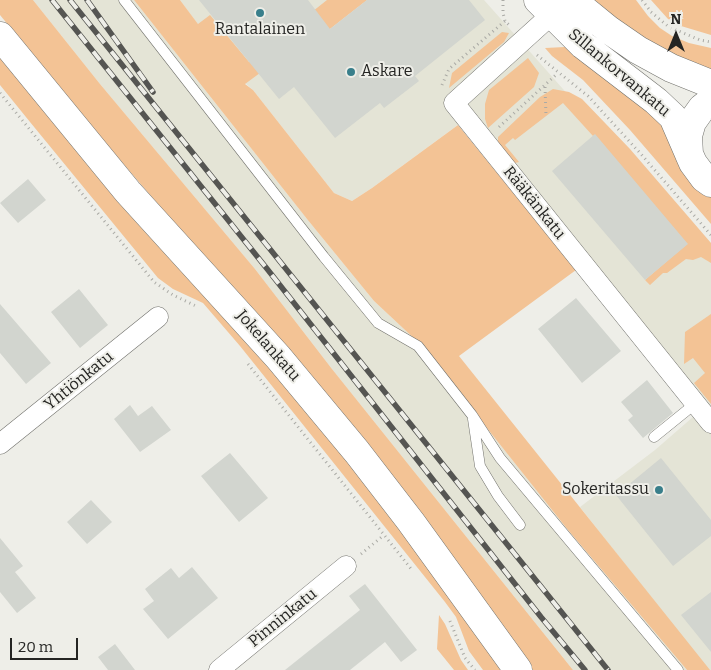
<!DOCTYPE html>
<html>
<head>
<meta charset="utf-8">
<style>
	body { margin:0 }
	#map { position:relative; width:711px; height:670px; overflow:hidden; background:#eeeee8; font-family:Bitter,serif }
	canvas { display:block }
	.north { position:absolute; left:651px; top:10px; width:50px; height:50px; -webkit-text-stroke:4px #eeeee8; paint-order:stroke; rotate:0deg; font-size:14px; font-weight:700; line-height:20px; text-align:center; color:#252523 }
	.north::after { content:''; display:block; margin:auto; width:18px; height:22px; background:#252523; clip-path:polygon(50% 0,100% 100%,50% 72%,0 100%) }
	.scale { position:absolute; left:10px; top:638px; width:68px; height:22px; box-sizing:border-box; border:2px solid #252523; border-top:0; padding-left:6px; font-size:15px; line-height:18px; white-space:nowrap; color:#252523; -webkit-text-stroke:4px #eeeee8; paint-order:stroke }
</style>
</head>
<body>
<div id="map">
<canvas width="711" height="670"></canvas>
<div class="north">N</div>
<div class="scale">20 m</div>
</div>
<script>
const ctx = document.querySelector('canvas').getContext('2d');
ctx.lineJoin = 'round';
function paint(path, color) {
  ctx.fillStyle = color;
  ctx.fill(path, 'evenodd');
}
function poly(rows) {
  const path = new Path2D();
  for (const r of rows) {
    path.moveTo(r[0], r[1]);
    for (let i = 2; i < r.length; i += 2) path.lineTo(r[i], r[i + 1]);
  }
  return path;
}
function stroke(path, color, width, dash) {
  ctx.strokeStyle = color;
  ctx.lineWidth = width;
  ctx.lineCap = dash ? 'butt' : 'round';
  ctx.setLineDash(dash || []);
  ctx.stroke(path);
}
function drawText(font, color, halo, rows, align = 'center') {
  ctx.font = font + ' Bitter,serif';
  ctx.lineWidth = 4;
  ctx.setLineDash([]);
  ctx.textBaseline = 'middle';
  ctx.strokeStyle = halo;
  ctx.fillStyle = color;
  for (const [text, x, y, turn = 0] of rows) {
    ctx.save();
    ctx.translate(x, y);
    ctx.rotate((+turn || 0) * Math.PI / 180);
    ctx.textAlign = isNaN(turn) ? turn : align;
    if (halo) ctx.strokeText(text, 0, 0);
    ctx.fillText(text, 0, 0);
    ctx.restore();
  }
}
paint(poly([
	[33,0,134,0,307,219,374,301,420,344,568,530,687,670,573,670,332,369,255,269,100,84],
	[180,0,484,0,571,98,711,250,711,670,708,670,580,507,655,450,701,410,466,119,372,188,352,201,334,193,253,90,235,74]
]), '#e4e4d6');
paint(poly([
	[0,0,33,0,100,84,255,269,332,369,573,670,533,670,453,559,199,252,102,139,0,15],
	[134,0,180,0,198,24,210,15,249,62,327,0,367,0,294,57,283,56,245,84,253,90,334,193,352,201,372,188,458,125,576,270,459,356,710,670,687,670,568,530,420,344,374,301,307,219],
	[588,0,636,0,648,16,660,28,672,36,689,43,711,48,711,73,675,60],
	[651,0,711,0,711,35,681,26,668,19],
	[502,32,509,33,504,42,449,88,452,73],
	[565,47,580,54,659,114,683,173,694,184,711,196,711,224,630,130,583,80,552,56,545,48],
	[0,55,262,355,408,538,503,670,483,670,469,651,456,617,445,602,240,346,203,303,173,289,158,278,30,122,0,85],
	[528,58,539,73,534,87,488,128,485,119,485,104,489,90],
	[553,89,569,92,582,99,630,149,711,243,711,263,701,257,693,260,686,259,667,273,663,273,650,285,645,280,687,244,595,135,593,136,563,103,515,140,513,138,505,145,519,162,515,163,498,143,498,137,540,97],
	[711,314,711,404,694,383,705,373,693,358,684,364,685,332],
	[439,615,445,624,461,660,468,670,454,670,437,649]
]), '#f3c395');
paint(poly([
	[199,0,308,0,330,29,367,0,469,0,485,20,415,76,419,81,384,108,380,103,335,138,294,87,279,99],
	[595,134,688,244,645,280,552,171],
	[28,179,46,200,18,223,0,203],
	[79,289,108,325,80,348,51,312],
	[576,298,621,351,582,383,538,329],
	[0,304,51,363,26,384,0,353],
	[647,380,673,413,643,438,628,420,633,416,621,402],
	[130,405,138,416,152,406,171,430,140,452,114,419],
	[230,453,268,498,239,522,201,476],
	[661,458,711,520,711,536,673,566,616,495],
	[91,500,112,522,87,544,67,522],
	[0,538,23,566,15,572,36,598,17,613,0,592],
	[192,567,218,598,168,639,143,609,154,601,145,589,171,568,179,578],
	[365,584,417,650,401,662,385,642,350,670,285,670,360,610,349,596],
	[711,592,711,652,681,615],
	[115,644,135,670,108,670,98,657]
]), '#d2d5cf');
const lane = poly([
	[124,0,324,257,378,323,418,346,472,415,500,458,678,670],
	[473,419,480,466,498,496,520,525],
	[654,437,696,403]
]);
const street = poly([
	[561,6,454,103,711,423],
	[0,444,158,317],
	[219,670,346,566]
]);
const secondary = poly([
	[538,0,583,45,656,101,673,117,689,154],
	[572,0,609,30,638,50,671,68,711,84],
	[0,36,128,192,278,357,357,452,411,522,518,670],
	[711,101,702,108,692,122,688,136,689,154,693,163,704,178,711,183]
]);
stroke(lane, '#71716c', 11);
stroke(street, '#71716c', 21);
stroke(secondary, '#71716c', 29);
stroke(poly([
	[503,0,503,13,505,21,509,25],
	[642,0,651,12,669,27,700,40,711,42],
	[537,55,588,96,640,153,711,235],
	[442,85,449,69,505,21],
	[545,87,546,116],
	[0,93,154,282,173,295,198,307],
	[499,127,558,73],
	[248,364,412,570],
	[361,554,384,535],
	[450,621,465,658,475,670]
]), '#aaaaa5', 3, [1, 4]);
stroke(lane, '#fff', 10);
stroke(street, '#fff', 20);
stroke(secondary, '#fff', 28);
const rail = poly([
	[52,0,268,270,541,617,585,670],
	[70,0,608,670],
	[87,0,153,92]
]);
stroke(rail, '#555552', 5.5);
stroke(rail, '#eeeee8', 4, [11]);
for (const [x, y, r, color] of [
	[260,13,5,"#397f8b"],
	[351,72,5,"#397f8b"],
	[659,490,5,"#397f8b"]
]) {
  const dot = new Path2D();
  dot.arc(x, y, r, 0, 2 * Math.PI);
  ctx.fillStyle = color;
  ctx.fill(dot);
  stroke(dot, '#eeeee8', 2);
}
drawText('16px', '#252523', '#eeeee8', [
	["Rantalainen",260,30],
	["Askare",361,72,"left"],
	["Sokeritassu",649,490,"right"]
]);
drawText('16px', '#252523', '#eeeee8', [
	["Sillankorvankatu",619,73,40],
	["Rääkänkatu",534,203,51],
	["Jokelankatu",268,346,49],
	["Yhtiönkatu",79,381,-39],
	["Pinninkatu",283,618,-39]
]);
</script>
</body>
</html>
